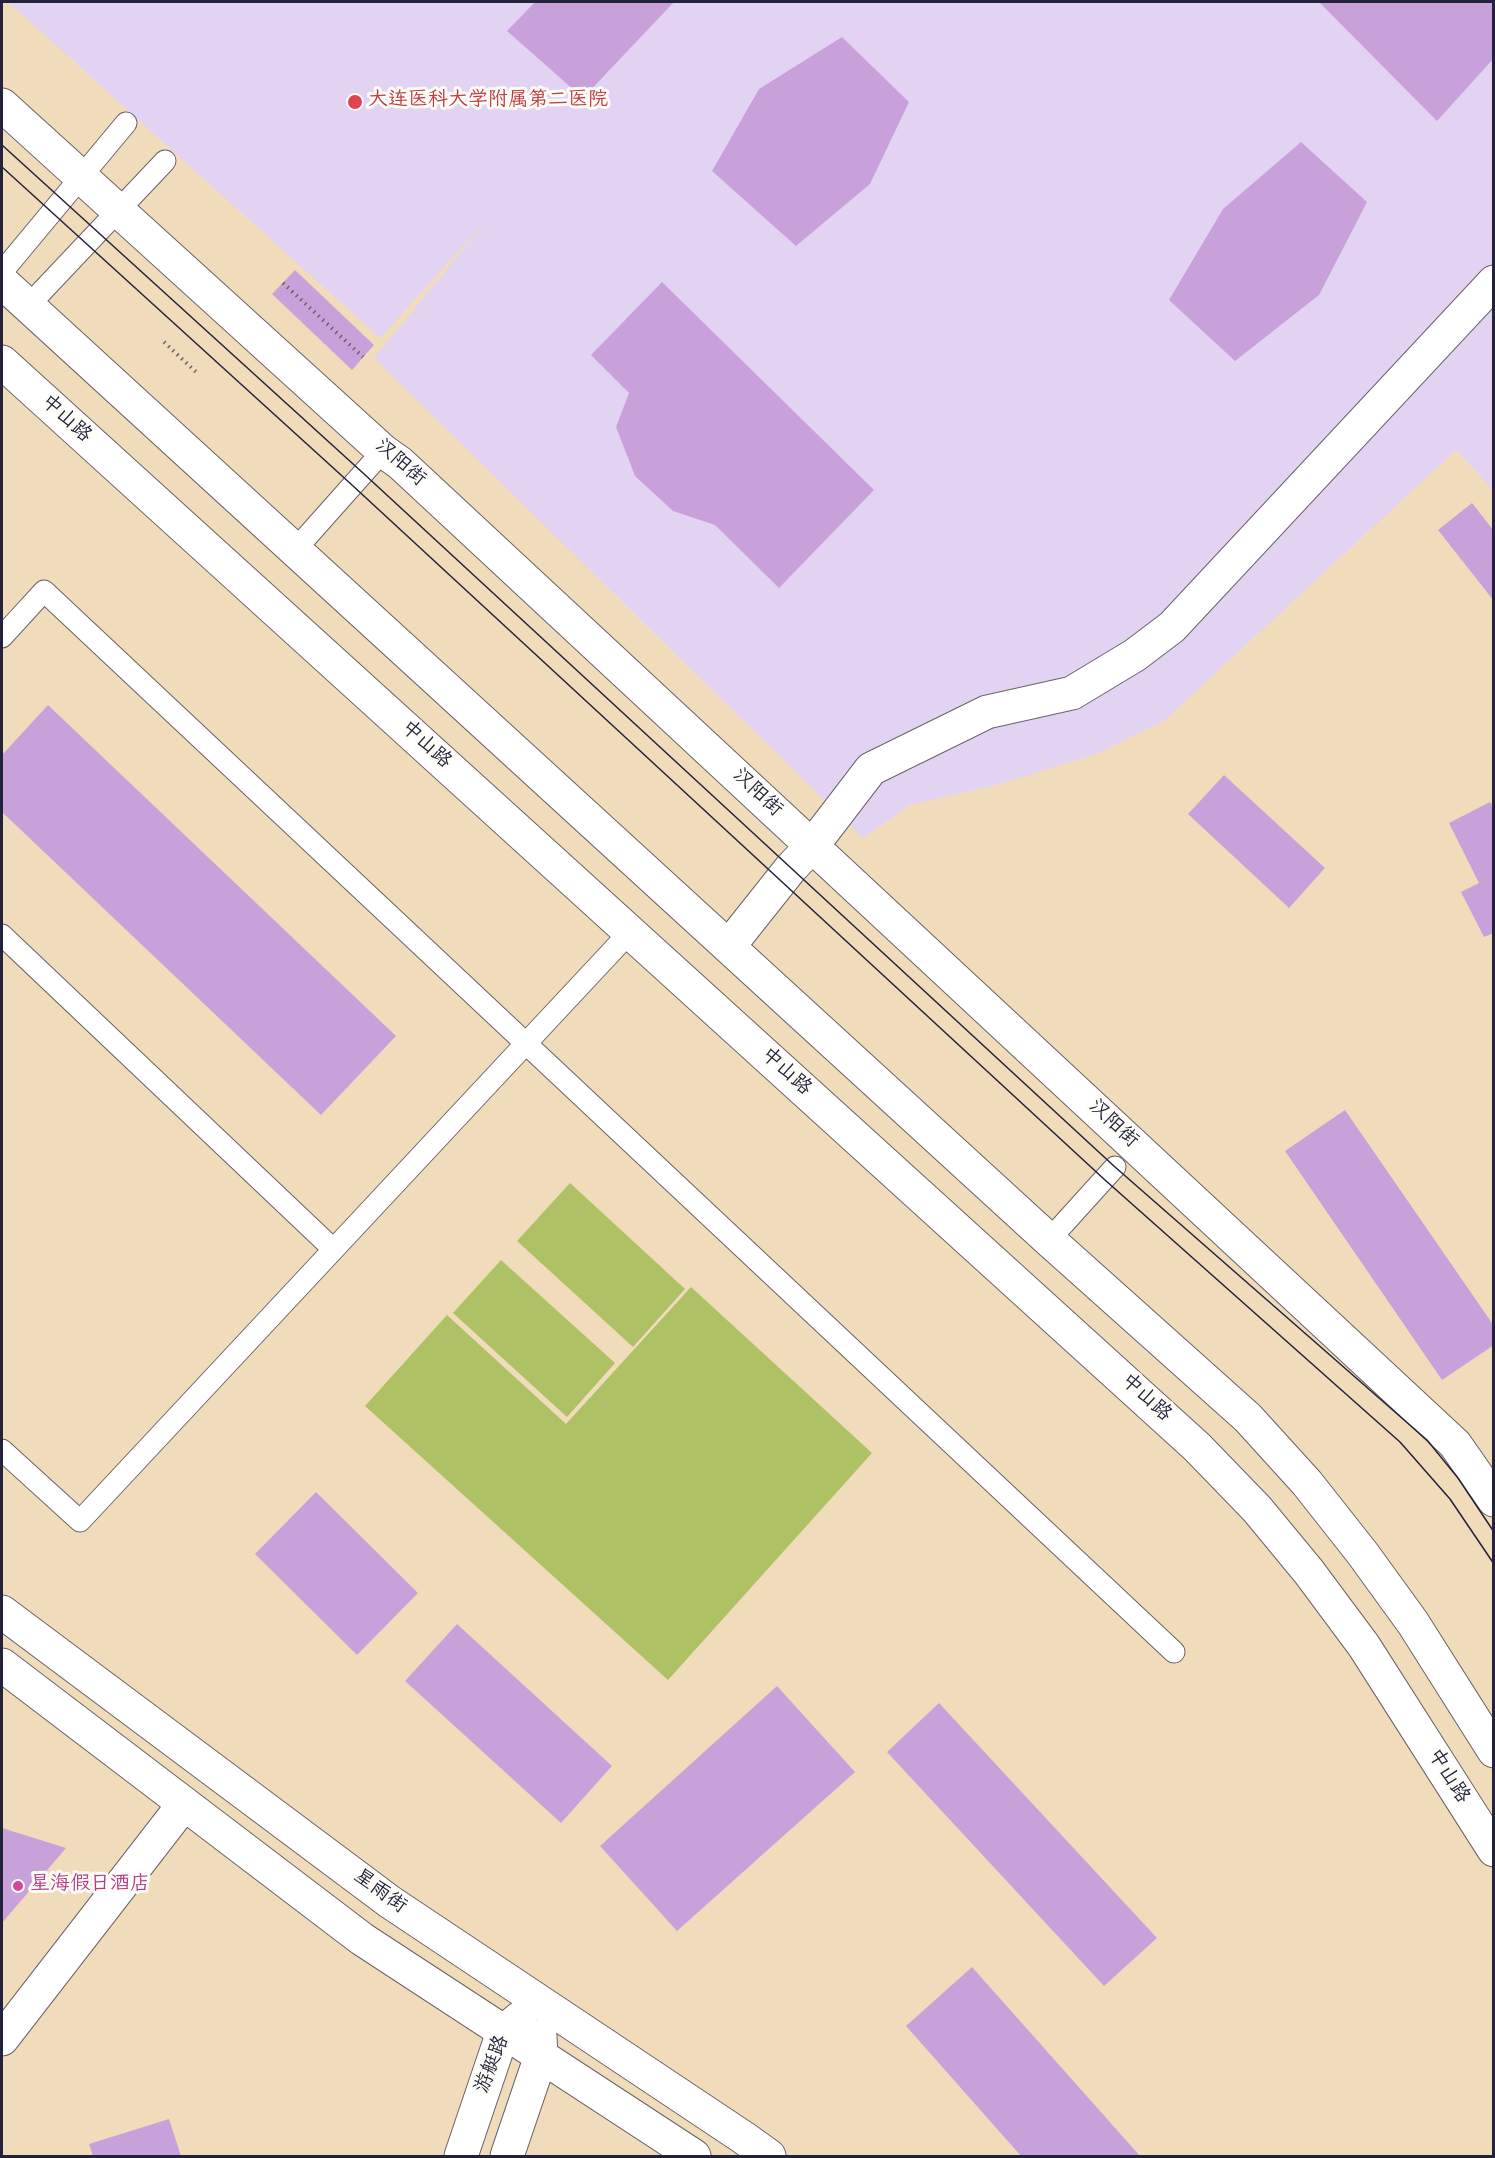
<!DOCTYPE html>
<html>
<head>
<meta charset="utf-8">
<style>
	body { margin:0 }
	#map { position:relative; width:1495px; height:2158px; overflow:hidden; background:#f0dcbb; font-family:"Gochi Hand",sans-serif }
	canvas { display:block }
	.frame { position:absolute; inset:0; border:3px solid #22223b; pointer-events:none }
</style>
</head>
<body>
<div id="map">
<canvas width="1495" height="2158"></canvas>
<div class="frame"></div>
</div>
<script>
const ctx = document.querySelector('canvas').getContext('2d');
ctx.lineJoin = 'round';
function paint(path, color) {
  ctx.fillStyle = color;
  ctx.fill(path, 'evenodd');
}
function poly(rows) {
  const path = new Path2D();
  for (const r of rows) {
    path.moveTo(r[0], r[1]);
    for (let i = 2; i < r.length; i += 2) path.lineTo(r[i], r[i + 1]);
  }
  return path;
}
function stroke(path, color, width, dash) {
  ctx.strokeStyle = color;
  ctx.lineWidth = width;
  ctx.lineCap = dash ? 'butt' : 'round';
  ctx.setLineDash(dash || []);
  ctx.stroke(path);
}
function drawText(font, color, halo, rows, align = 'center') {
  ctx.font = font + ' "Gochi Hand","LXGW WenKai TC",sans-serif';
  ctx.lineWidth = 6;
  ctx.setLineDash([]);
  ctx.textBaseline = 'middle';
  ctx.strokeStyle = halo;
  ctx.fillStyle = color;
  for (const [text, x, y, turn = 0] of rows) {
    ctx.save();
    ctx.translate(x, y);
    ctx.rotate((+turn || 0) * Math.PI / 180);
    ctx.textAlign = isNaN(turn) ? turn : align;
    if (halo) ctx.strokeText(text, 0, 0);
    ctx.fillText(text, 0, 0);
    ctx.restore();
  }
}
paint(poly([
	[8,2,1493,2,1493,490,1456,450,1164,721,1096,754,999,784,910,805,863,838,374,358,489,218,380,338]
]), '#e3d3f3');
paint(poly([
	[570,1183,685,1289,633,1347,517,1241],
	[501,1260,615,1363,567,1417,453,1313],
	[691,1287,872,1453,668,1680,365,1406,447,1315,566,1424]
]), '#aec164');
paint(poly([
	[535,2,674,2,583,98,507,31],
	[1319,2,1494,2,1494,58,1437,121],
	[842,37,909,102,870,184,796,246,712,171,759,89],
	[1301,142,1367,202,1319,295,1235,361,1169,300,1223,209],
	[295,270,374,345,352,370,272,294],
	[662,282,874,490,779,588,715,525,673,511,635,476,616,427,629,393,591,355],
	[1472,503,1494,531,1494,601,1438,530],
	[48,705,396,1036,321,1115,2,812,2,755],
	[1224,775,1325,868,1289,908,1188,814],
	[1490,802,1494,808,1494,933,1484,937,1461,892,1479,883,1449,823],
	[1345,1110,1494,1326,1494,1345,1442,1380,1285,1151],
	[316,1492,418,1593,357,1655,255,1554],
	[457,1624,612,1766,561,1823,405,1681],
	[777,1686,855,1772,677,1931,600,1846],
	[939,1703,1157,1938,1104,1986,887,1752],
	[2,1828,66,1848,2,1923],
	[972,1967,1140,2156,1021,2156,906,2026],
	[169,2119,181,2156,93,2156,89,2144]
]), '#c8a1db');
const service = poly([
	[2,272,126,123],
	[28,306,165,161],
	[295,550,383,451],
	[2,637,44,591,1174,1652],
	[2,935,333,1249],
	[1049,1240,1115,1167],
	[2,1450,80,1521,630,932]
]);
const minor = poly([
	[2,105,383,451,400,463,1455,1444,1494,1500],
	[2,2039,184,1804]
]);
const tertiary = poly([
	[729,946,791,868,812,846,871,769,987,712,1072,693,1135,655,1172,627,1494,282],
	[2,1612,390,1902,744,2138,769,2156],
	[2,1665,362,1939,694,2156],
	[461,2156,503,2032,520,2018],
	[507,2156,541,2056,540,2036]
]);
const trunk = poly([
	[2,282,1049,1240,1248,1418,1307,1483,1363,1554,1413,1623,1494,1751],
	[2,362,1197,1447,1257,1509,1309,1572,1364,1646,1494,1850]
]);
stroke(service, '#6a6368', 23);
stroke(minor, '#6a6368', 35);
stroke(tertiary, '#6a6368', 35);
stroke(trunk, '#6a6368', 35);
stroke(poly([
	[283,283,363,357],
	[164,342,196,372]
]), '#6a6368', 4, [1.5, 4.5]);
stroke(service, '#fff', 21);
stroke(minor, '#fff', 33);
stroke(tertiary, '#fff', 33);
stroke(trunk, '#fff', 33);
stroke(poly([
	[2,145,363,473,1115,1167,1427,1440,1458,1478,1494,1532],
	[2,167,352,485,1105,1180,1400,1442,1450,1499,1494,1564]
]), '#22223b', 1.5);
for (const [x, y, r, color] of [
	[355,102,8,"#e0444e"],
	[18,1886,6,"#d1479c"]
]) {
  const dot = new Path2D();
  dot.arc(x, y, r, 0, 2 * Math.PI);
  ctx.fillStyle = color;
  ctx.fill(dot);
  stroke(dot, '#fdfcf7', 2);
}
drawText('20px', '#be3a42', '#fdfcf7', [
	["大连医科大学附属第二医院",368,102]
], 'left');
drawText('20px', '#22223b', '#fdfcf7', [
	["中山路",65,420,42],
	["汉阳街",399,464,41],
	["中山路",425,746,42],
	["汉阳街",756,794,43],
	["中山路",785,1073,42],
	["汉阳街",1112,1125,43],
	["中山路",1145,1399,42],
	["中山路",1447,1777,58],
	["星雨街",379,1893,36],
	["游艇路",494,2065,-69]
]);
drawText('20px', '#b23c85', '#fdfcf7', [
	["星海假日酒店",30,1886]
], 'left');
</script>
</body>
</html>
